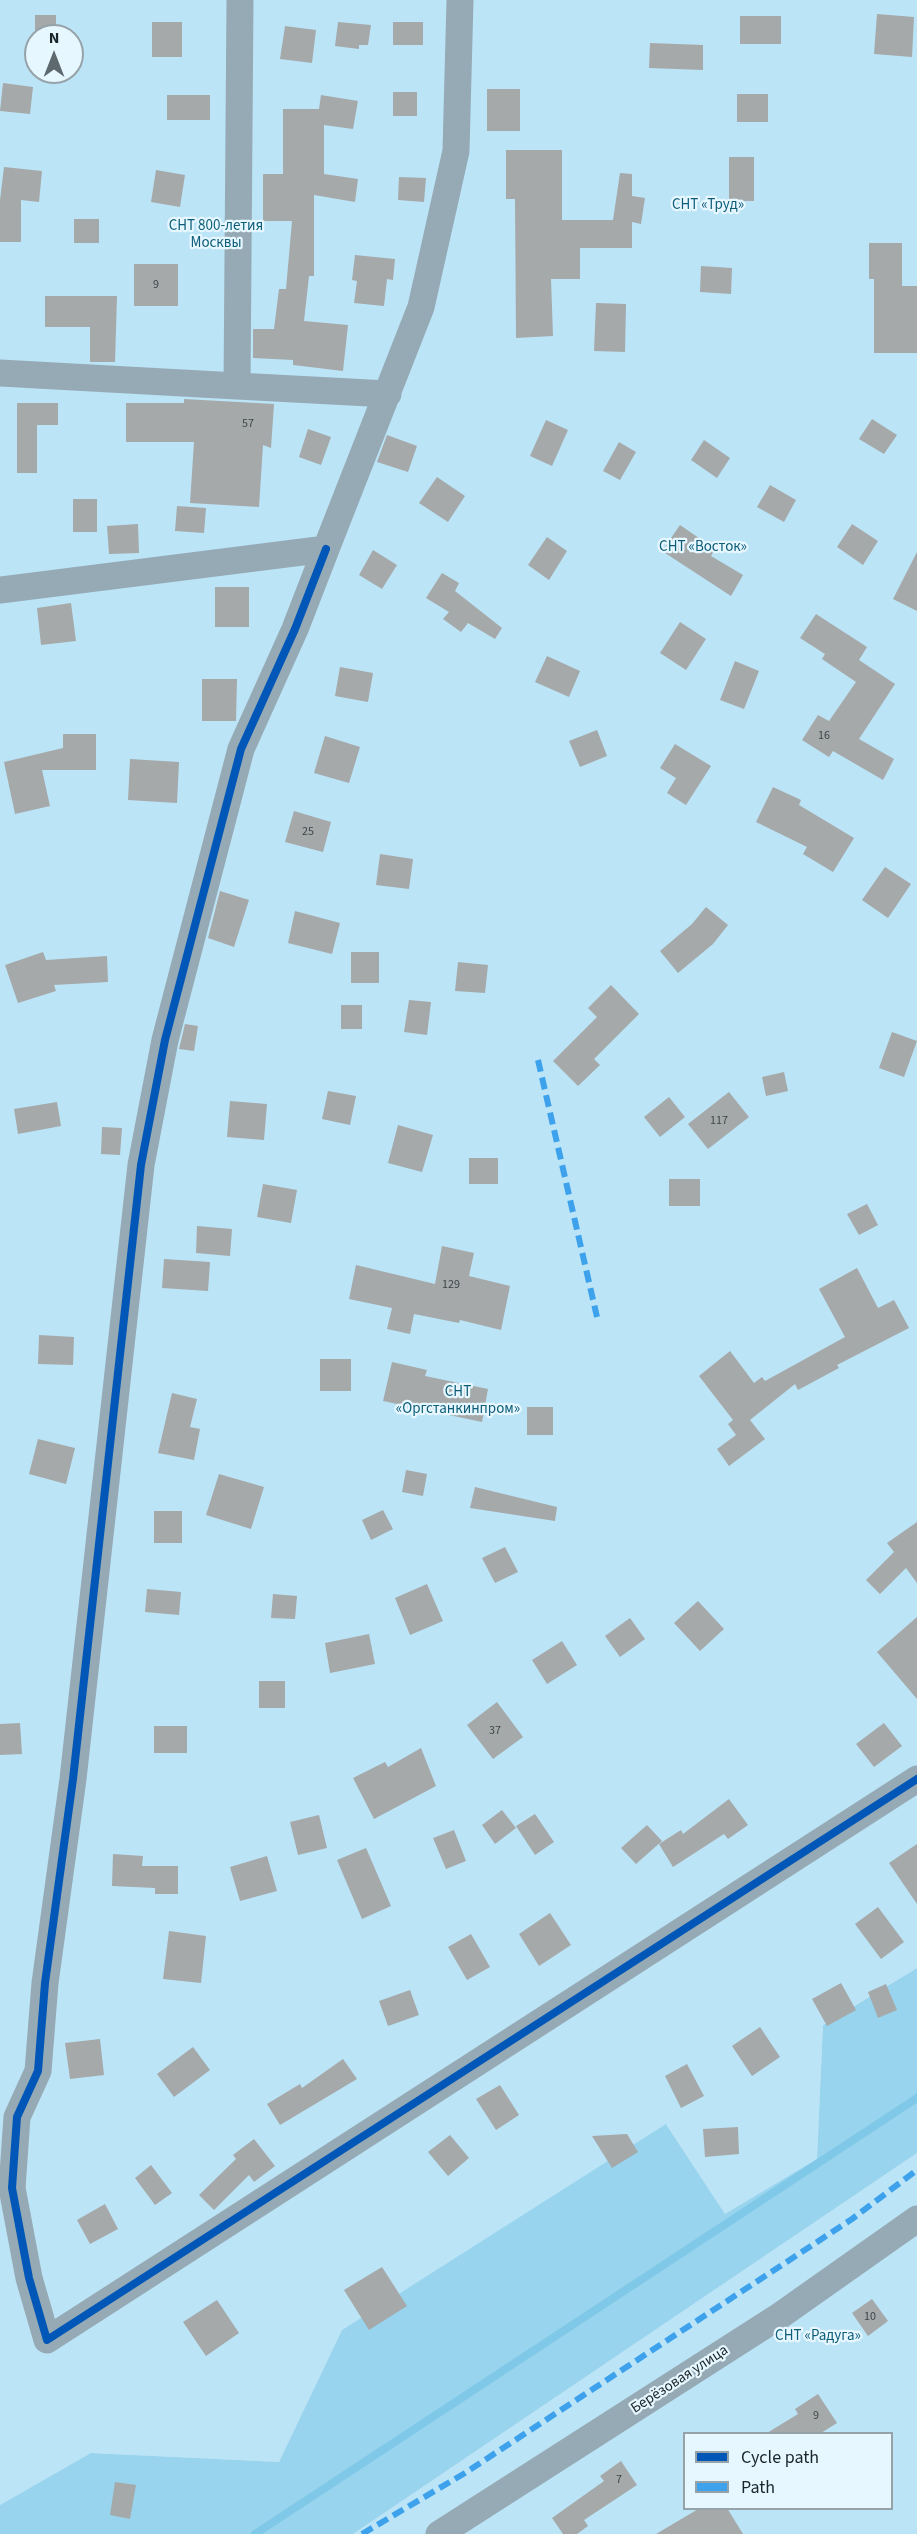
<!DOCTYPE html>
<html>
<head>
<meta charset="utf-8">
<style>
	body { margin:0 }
	#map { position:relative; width:917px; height:2534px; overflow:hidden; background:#d9e8f0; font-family:"Source Sans 3",sans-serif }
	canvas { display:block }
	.legend { position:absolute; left:683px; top:2432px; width:210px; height:78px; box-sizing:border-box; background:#e7f7ff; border:2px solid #95a3a9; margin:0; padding:8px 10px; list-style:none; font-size:18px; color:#1a2529 }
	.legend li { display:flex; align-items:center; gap:12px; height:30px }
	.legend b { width:30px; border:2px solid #95a3a9 }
	.north { position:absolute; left:24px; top:24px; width:60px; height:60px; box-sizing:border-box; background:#e7f7ff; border:2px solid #95a3a9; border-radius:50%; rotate:0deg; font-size:16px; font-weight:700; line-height:24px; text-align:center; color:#1a2529 }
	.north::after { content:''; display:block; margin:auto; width:21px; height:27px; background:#5d696f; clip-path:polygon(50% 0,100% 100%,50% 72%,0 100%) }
</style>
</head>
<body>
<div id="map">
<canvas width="917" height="2534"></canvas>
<ul class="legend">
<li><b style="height:8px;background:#0057b8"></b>Cycle path</li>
<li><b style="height:8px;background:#3da2eb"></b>Path</li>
</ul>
<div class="north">N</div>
</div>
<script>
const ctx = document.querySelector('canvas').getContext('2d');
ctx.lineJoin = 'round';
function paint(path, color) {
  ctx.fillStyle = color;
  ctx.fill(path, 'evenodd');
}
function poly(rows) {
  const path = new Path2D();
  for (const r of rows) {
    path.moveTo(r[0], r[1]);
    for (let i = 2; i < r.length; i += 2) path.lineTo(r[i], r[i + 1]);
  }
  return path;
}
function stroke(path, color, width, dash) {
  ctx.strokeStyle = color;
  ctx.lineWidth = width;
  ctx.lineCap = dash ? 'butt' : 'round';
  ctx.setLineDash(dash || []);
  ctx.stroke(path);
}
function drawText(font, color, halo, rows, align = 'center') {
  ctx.font = font + ' "Source Sans 3",sans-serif';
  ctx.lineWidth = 4.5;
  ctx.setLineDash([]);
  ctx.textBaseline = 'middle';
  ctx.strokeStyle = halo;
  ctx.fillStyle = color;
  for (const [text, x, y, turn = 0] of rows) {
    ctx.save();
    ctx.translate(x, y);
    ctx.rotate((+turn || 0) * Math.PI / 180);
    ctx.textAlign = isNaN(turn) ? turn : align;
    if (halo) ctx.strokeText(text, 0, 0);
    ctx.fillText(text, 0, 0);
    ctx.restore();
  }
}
paint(poly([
	[0,0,917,0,917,1968,823,2024,817,2160,725,2214,667,2125,342,2330,279,2462,92,2453,0,2505],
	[36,36,72,36,72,72,36,72],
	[917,2153,917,2534,353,2534],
	[684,2434,892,2434,892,2508,684,2508]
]), '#bce4f7');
paint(poly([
	[917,1968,917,2153,353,2534,0,2534,0,2505,91,2453,279,2462,342,2330,666,2124,725,2214,817,2159,823,2025]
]), '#98d4ee');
stroke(poly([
	[255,2534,917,2098]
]), '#7fc8e7', 8);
paint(poly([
	[877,14,914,17,912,57,874,54],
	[35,15,56,15,56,36,35,36],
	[740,16,781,16,781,44,740,44],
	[152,22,182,22,182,57,152,57],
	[338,22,371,25,368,45,359,45,359,49,335,46],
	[393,22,423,22,423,45,393,45],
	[285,26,316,30,312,63,280,59],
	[650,43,703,45,703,70,649,68],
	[3,83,33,87,30,114,0,111],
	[487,89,520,89,520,131,487,131],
	[393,92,417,92,417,116,393,116],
	[737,94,768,94,768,122,737,122],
	[167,95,210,95,210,120,167,120],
	[321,95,358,101,353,129,324,125,324,174,358,179,355,202,314,195,314,276,309,276,304,321,348,325,343,371,293,365,293,360,253,358,253,329,274,329,279,289,286,289,292,221,263,221,263,174,283,174,283,109,319,109],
	[506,150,562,150,562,220,613,220,620,173,632,174,632,196,645,198,641,224,632,222,632,248,580,248,580,279,551,279,553,336,516,338,515,199,506,199],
	[729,157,754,157,754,201,729,201],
	[4,167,42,171,39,202,21,200,21,242,0,242,0,200],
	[156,170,185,175,180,207,151,202],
	[399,177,426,178,424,202,398,200],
	[74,219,99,219,99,243,74,243],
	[869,243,902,243,902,286,917,286,917,353,874,353,874,279,869,279],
	[355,255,395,259,393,280,387,279,384,306,354,303,357,281,352,280],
	[134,264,178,264,178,306,134,306],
	[701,266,732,268,731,294,700,292],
	[45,296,117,296,115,362,90,362,90,327,45,327],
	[596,303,626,304,625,352,594,351],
	[184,399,274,404,271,448,263,445,259,507,190,503,194,442,126,442,126,403,184,403],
	[17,403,58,403,58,425,37,425,37,473,17,473],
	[872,419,897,435,884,454,859,439],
	[546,420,568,430,552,466,530,456],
	[308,429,331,437,321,465,299,457],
	[387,435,417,446,408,472,377,462],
	[704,440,730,458,717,478,691,460],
	[619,442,636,452,620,480,603,471],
	[437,477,465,496,448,522,419,503],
	[770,485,796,500,784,522,757,507],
	[73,499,97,499,97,532,73,532],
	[177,506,206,508,204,533,175,531],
	[138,524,139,553,109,554,107,526],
	[852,524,878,541,863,565,837,547],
	[680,525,715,549,711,556,743,575,731,596,662,551],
	[547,537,567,551,549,580,528,565],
	[373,550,397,565,382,589,359,575],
	[917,552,917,611,893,599],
	[442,573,459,583,455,591,502,628,495,639,468,623,461,632,443,619,449,612,426,598],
	[215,587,249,587,249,627,215,627],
	[71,603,76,641,41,645,37,608],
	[816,614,867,647,859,660,895,684,859,739,894,759,883,780,833,751,829,757,802,740,818,715,829,721,856,682,822,659,825,654,800,638],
	[680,622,706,639,686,670,660,653],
	[547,656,580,671,569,697,535,682],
	[735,661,759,671,744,709,720,700],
	[340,667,373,673,368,702,335,696],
	[202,679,237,679,236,721,202,721],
	[597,730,607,756,580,767,569,741],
	[63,734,96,734,96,770,42,770,50,806,15,814,4,762,63,748],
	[325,736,360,747,349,783,314,773],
	[675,744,711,766,686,805,667,793,676,778,660,768],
	[130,759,179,762,177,803,128,800],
	[773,787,801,800,799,805,854,838,833,872,803,854,807,847,756,822],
	[294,811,331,822,323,852,285,842],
	[380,854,413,859,409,889,376,885],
	[885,867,911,884,888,918,862,900],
	[220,891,249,900,234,947,208,938],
	[706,907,728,925,713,944,678,973,660,951,692,924],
	[295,911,340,923,332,954,288,943],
	[43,952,46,960,107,956,108,982,54,985,56,991,18,1003,5,965],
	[351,952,379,952,379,983,351,983],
	[458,962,488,965,485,993,455,991],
	[611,985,639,1014,594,1059,600,1065,578,1086,553,1061,597,1017,588,1008],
	[409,1000,431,1002,427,1035,404,1032],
	[341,1005,362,1005,362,1029,341,1029],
	[185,1024,198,1026,194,1051,179,1049],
	[892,1032,917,1041,904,1077,879,1068],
	[784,1072,788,1091,766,1096,762,1077],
	[328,1091,356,1096,350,1125,322,1119],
	[729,1092,749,1117,708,1149,688,1124],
	[669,1097,685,1117,660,1137,644,1117],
	[230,1101,267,1104,264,1140,227,1137],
	[57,1102,61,1126,18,1134,14,1109],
	[398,1125,433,1135,422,1172,388,1163],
	[102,1127,122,1128,120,1155,101,1154],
	[469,1158,498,1158,498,1184,469,1184],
	[669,1179,700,1179,700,1206,669,1206],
	[263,1184,297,1190,291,1223,257,1217],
	[867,1204,878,1225,859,1235,847,1214],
	[197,1226,232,1229,230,1256,196,1253],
	[442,1246,474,1253,469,1276,510,1286,501,1330,460,1320,459,1323,414,1314,410,1334,387,1329,392,1308,349,1299,356,1265,435,1284],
	[164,1259,210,1262,208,1291,162,1288],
	[857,1268,878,1308,894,1300,909,1328,837,1365,839,1368,798,1390,795,1384,750,1420,765,1439,729,1466,717,1449,736,1435,728,1424,733,1420,699,1376,730,1351,754,1383,762,1377,765,1381,845,1337,819,1289],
	[39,1335,74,1337,73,1365,38,1364],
	[320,1359,351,1359,351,1391,320,1391],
	[392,1362,427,1370,425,1376,488,1389,482,1422,383,1401],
	[172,1393,197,1399,190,1427,200,1429,194,1460,158,1453],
	[527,1407,553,1407,553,1435,527,1435],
	[38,1439,75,1448,66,1484,29,1474],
	[406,1470,427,1474,423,1496,402,1492],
	[219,1474,264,1487,251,1529,206,1515],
	[475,1487,557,1507,555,1521,470,1508],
	[383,1510,393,1529,371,1540,362,1520],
	[154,1511,182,1511,182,1543,154,1543],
	[917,1522,917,1583,906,1568,880,1594,866,1580,894,1552,887,1543],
	[505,1547,518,1572,495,1583,482,1558],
	[427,1584,443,1621,410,1635,395,1598],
	[147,1589,181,1592,179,1615,145,1612],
	[273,1594,297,1596,295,1619,271,1618],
	[698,1601,724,1629,700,1651,674,1623],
	[917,1617,917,1699,877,1652],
	[630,1618,645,1639,620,1657,605,1636],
	[369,1634,375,1664,330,1673,325,1643],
	[562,1641,577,1665,547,1684,532,1660],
	[259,1681,285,1681,285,1708,259,1708],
	[497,1702,523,1737,493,1759,467,1725],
	[20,1723,22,1754,0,1755,0,1724],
	[884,1723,902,1746,874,1767,856,1744],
	[154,1726,187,1726,187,1753,154,1753],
	[421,1748,436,1786,374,1819,353,1778,385,1762,388,1767],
	[729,1799,748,1825,728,1839,724,1834,673,1867,659,1844,681,1830,683,1834],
	[502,1810,516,1828,495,1844,482,1825],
	[535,1814,554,1842,535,1855,516,1826],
	[319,1815,327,1848,298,1855,290,1822],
	[647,1825,662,1841,636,1864,621,1848],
	[454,1830,466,1861,446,1869,433,1838],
	[917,1844,917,1904,889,1863],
	[366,1848,391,1906,362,1919,337,1860],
	[113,1854,143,1856,142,1866,178,1866,178,1894,155,1894,155,1888,112,1886],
	[267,1856,277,1891,240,1901,230,1867],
	[878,1907,904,1942,881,1959,855,1924],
	[550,1913,571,1945,539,1966,519,1934],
	[169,1931,206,1936,201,1983,163,1979],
	[471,1934,490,1967,467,1980,448,1947],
	[841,1983,856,2010,827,2026,812,1999],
	[886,1984,897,2010,878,2018,868,1992],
	[410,1990,419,2015,388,2026,379,2001],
	[760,2027,780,2057,752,2076,732,2046],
	[100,2039,104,2075,70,2079,65,2043],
	[193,2047,210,2070,174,2097,157,2074],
	[343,2059,357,2079,280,2125,267,2104,300,2084,302,2088],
	[687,2064,704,2096,681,2108,665,2076],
	[500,2085,519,2115,496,2130,476,2099],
	[738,2127,739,2154,705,2157,703,2129],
	[627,2134,638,2152,612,2168,592,2136],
	[450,2135,469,2158,448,2176,428,2152],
	[254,2139,275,2166,254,2182,249,2175,214,2210,199,2195,236,2159,233,2155],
	[151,2165,172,2193,155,2205,135,2178],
	[105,2204,118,2229,90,2244,77,2220],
	[382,2267,407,2306,369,2330,344,2290],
	[872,2299,888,2321,868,2336,852,2313],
	[217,2300,239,2333,206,2356,183,2322],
	[818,2394,837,2423,821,2433,767,2433,798,2414,795,2409],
	[621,2461,637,2485,584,2520,588,2526,577,2534,563,2534,552,2518,604,2481,600,2476],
	[115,2482,136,2485,130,2519,110,2515],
	[700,2508,727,2508,743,2534,656,2534]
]), '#a5a9a9');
stroke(poly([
	[0,373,237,386,240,0],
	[237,386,388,394],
	[326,549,295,629,241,749,165,1040,141,1165,73,1779,45,1983,38,2071,17,2117,12,2188,29,2278,47,2340,917,1779],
	[0,590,326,549,421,307,456,151,460,0],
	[439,2534,781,2315,917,2219]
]), '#95aab4', 27);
stroke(poly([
	[538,1060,597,1317],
	[362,2534,465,2473,852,2219,917,2170]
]), '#3da2eb', 6, [12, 6]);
stroke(poly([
	[326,549,295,629,241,749,165,1040,141,1165,73,1779,45,1983,38,2071,17,2117,12,2188,29,2278,47,2340,917,1779]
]), '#0057b8', 8);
drawText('12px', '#3d4649', null, [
	["9",156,285],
	["57",248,424],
	["16",824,736],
	["25",308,832],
	["117",719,1121],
	["129",451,1285],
	["37",495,1731],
	["10",870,2317],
	["9",816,2416],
	["7",619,2480]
]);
drawText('15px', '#0d5d79', '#e7f7ff', [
	["СНТ «Труд»",708,206],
	["СНТ 800-летия",216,227],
	["Москвы",216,244],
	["СНТ «Восток»",703,548],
	["СНТ",458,1393],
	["«Оргстанкинпром»",458,1410],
	["СНТ «Радуга»",818,2337]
]);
drawText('15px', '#1a2529', '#e7f7ff', [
	["Берёзовая улица",680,2380,-33]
]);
</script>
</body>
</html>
